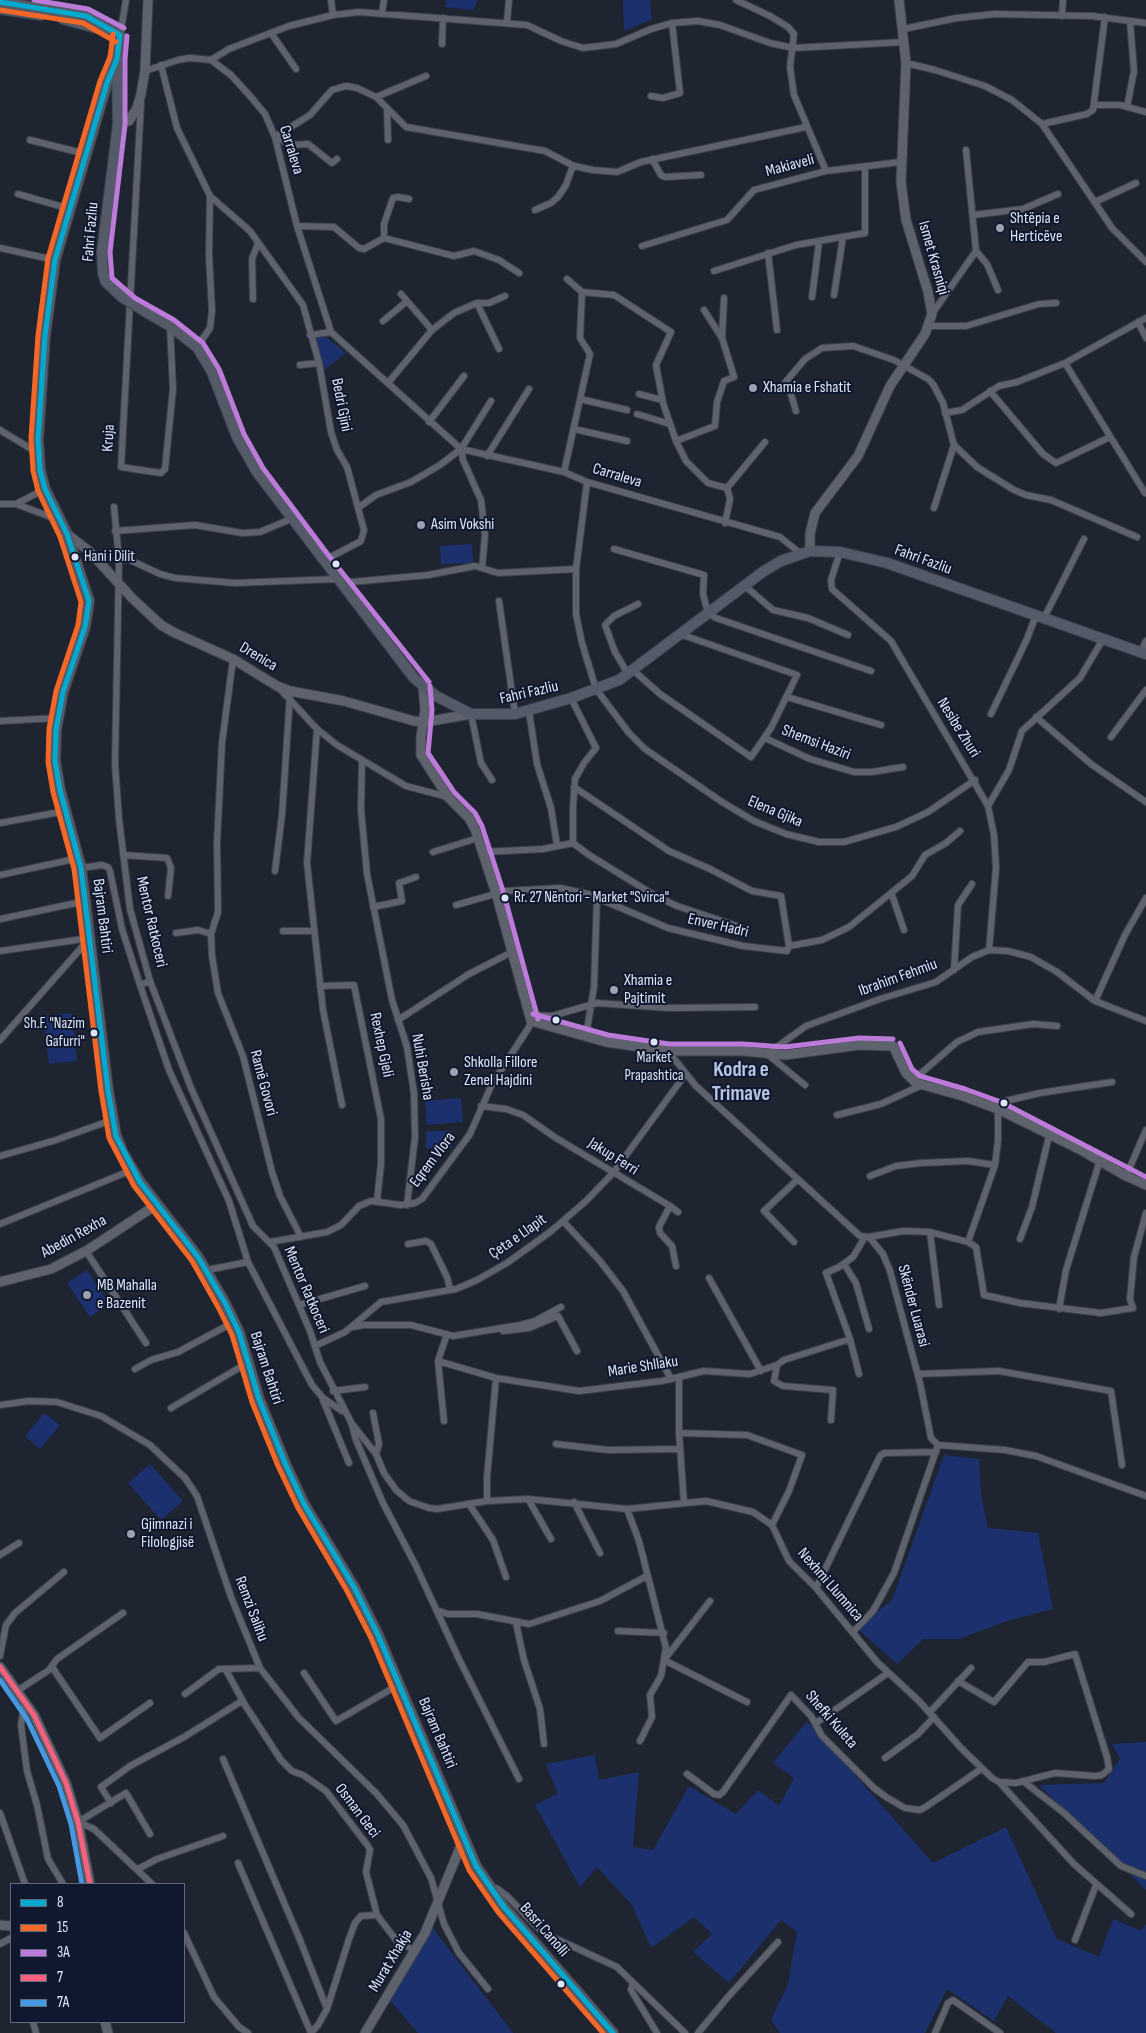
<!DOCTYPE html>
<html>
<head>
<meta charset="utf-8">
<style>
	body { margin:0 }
	#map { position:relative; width:1146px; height:2033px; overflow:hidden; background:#1f2431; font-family:"Sofia Sans Condensed",sans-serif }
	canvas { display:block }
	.legend { position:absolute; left:10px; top:1883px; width:175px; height:140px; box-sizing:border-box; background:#0f182e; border:1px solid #626a7e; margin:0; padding:6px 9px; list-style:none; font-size:15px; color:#dee5f5 }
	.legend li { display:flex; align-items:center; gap:10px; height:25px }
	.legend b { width:25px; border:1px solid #626a7e }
</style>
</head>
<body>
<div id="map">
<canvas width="1146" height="2033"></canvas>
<ul class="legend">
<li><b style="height:6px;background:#00a9ce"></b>8</li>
<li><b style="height:6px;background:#f36827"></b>15</li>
<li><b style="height:6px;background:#bd7bd9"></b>3A</li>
<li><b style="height:6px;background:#f8607d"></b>7</li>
<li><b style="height:6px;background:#4699e1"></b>7A</li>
</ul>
</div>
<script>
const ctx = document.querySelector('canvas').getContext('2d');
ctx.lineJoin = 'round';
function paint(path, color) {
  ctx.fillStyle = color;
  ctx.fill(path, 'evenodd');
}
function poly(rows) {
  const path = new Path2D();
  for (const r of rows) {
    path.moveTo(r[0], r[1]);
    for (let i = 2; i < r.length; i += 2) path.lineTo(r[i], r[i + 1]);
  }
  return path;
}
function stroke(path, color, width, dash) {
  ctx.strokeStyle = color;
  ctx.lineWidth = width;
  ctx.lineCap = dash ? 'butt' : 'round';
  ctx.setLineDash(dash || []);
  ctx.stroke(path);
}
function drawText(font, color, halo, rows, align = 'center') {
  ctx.font = font + ' "Sofia Sans Condensed",sans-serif';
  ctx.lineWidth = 4;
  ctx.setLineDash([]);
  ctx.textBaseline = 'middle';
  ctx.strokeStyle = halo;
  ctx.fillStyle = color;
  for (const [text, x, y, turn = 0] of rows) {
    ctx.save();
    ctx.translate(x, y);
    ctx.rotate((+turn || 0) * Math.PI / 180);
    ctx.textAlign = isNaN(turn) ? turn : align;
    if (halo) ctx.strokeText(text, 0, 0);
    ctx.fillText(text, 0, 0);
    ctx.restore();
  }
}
paint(poly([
	[447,0,478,0,473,10,445,7],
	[623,0,650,0,652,19,624,31],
	[326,337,346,353,323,371,314,338],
	[472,544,473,563,441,564,440,546],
	[72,1013,77,1061,49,1064,43,1016],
	[461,1098,463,1122,427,1125,425,1101],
	[426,1131,452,1131,452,1148,426,1148],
	[87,1270,109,1304,90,1317,67,1283],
	[44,1413,60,1425,40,1449,25,1436],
	[944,1455,979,1459,981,1494,988,1528,1038,1533,1053,1609,1007,1621,959,1639,923,1639,897,1664,857,1628,892,1600],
	[150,1464,183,1501,161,1520,128,1483],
	[807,1721,933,1863,1006,1827,1057,1939,1099,1957,1113,1919,1141,1931,1146,1924,1146,2033,1056,2033,1008,1996,994,2021,947,1989,925,2033,780,2033,771,2020,788,1984,797,1932,781,1920,729,1983,693,1952,712,1934,694,1917,651,1948,632,1905,597,1867,580,1887,535,1805,558,1794,546,1764,595,1755,599,1780,639,1772,633,1847,653,1850,689,1786,736,1814,758,1790,779,1806,794,1778,773,1763],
	[1146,1742,1146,1890,1039,1785,1104,1783,1120,1759,1112,1744],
	[432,1927,513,2033,418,2033,389,1999]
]), '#1c306d');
const street = poly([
	[331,0,333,15],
	[736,0,770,16,788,27,794,34,790,67,794,95,826,171],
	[382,13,384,0],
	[1062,16,1063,0],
	[507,22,509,0],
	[903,29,957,18,995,14,1092,16,1146,23],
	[271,33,296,69],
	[120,35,126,0],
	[442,44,443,18],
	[211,60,229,49,289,26,333,15,359,12,527,25,561,41,583,48,616,44,651,29,672,23,698,21,720,25,770,43,793,48,905,42],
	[906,63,935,70,985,86,1012,100,1042,124,1112,228,1146,262],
	[161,65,177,128,210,196,250,231,303,305,319,363,331,432,337,450,347,467,364,530,361,541,323,561],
	[145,71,178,60,190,58,211,60,231,75,251,97,265,114,275,137,297,226,331,332,461,449,564,472,587,482,780,537,800,553],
	[651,96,663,98,680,93,672,23],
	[376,97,426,76],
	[141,103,121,467,161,473,165,469,173,389,170,326],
	[1095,105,1120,105,1146,112],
	[1127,107,1134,71,1130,21],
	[387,108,388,140],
	[1042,124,1087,114,1093,110,1105,17],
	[275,137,310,115,332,90,346,86,357,88,376,97,406,127,545,151,574,166,593,170,617,172,641,162,806,127],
	[275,137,292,145,308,144,332,163,337,159],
	[30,140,86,154],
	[652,159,661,175,665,177,701,175],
	[18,194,70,209],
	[1095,202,1136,183],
	[535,210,551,203,558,197,566,185,573,165],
	[973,215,1023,209,1058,194],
	[297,226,334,227,359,248,364,249,384,238,454,256,474,251,499,260,519,273],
	[384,238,384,224,393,198,398,197,409,199],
	[642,246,727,220,754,190,826,171,901,162],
	[0,248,55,260],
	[976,251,987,264,998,290],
	[768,253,777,330],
	[714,271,796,245,865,233,865,167],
	[567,279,582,292,614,295,671,332,656,365,663,403,676,441,686,461,708,483,727,488],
	[401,294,432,330],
	[834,295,843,237],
	[812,297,819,242],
	[253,299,252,259,258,243],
	[477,303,499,349],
	[932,314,976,251,966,150],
	[383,321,406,302],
	[1138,322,1146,338],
	[929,326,966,326,1039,304,1056,303],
	[310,335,331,332],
	[722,338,724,298],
	[197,347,210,328,212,311,209,255,210,196],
	[1065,363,1145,493],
	[300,365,319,363],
	[787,381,796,411],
	[388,383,432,330,454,313,477,303,489,303,505,296],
	[783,385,805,359,822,348,853,346,894,360,928,379,933,384,943,403,954,445,977,467,1014,490,1026,495,1051,500,1137,537],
	[990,391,1043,454,1056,463,1110,437],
	[639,394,662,400],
	[580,399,627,410],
	[945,413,962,410,999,386,1017,382,1065,363,1146,318],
	[637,414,670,424],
	[429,422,464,376],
	[574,429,627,441],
	[0,430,38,453],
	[676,441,715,426,717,402,724,381,734,377,722,338,704,310],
	[461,449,463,460,481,500,485,535,482,568],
	[487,456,529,389],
	[564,472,590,354,580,338,582,292],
	[587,482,576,569,576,614,582,643,596,689,629,733,645,749,722,802,754,821,786,834,819,842,844,842,896,827,928,812,975,780],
	[727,488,765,442],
	[0,504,16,504,59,520],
	[16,504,45,489],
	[114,507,119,560,115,764,119,819,130,909,150,981,191,1088,253,1226,274,1247,310,1331,320,1362,351,1422,356,1440,383,1503,416,1566,459,1659,519,1779],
	[358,508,376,495,411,482,440,465,461,449,491,401],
	[934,508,954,445],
	[725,523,730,499,727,488],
	[115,531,195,525,242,533,260,532,291,519],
	[614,549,704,575,703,594,708,613,716,618,871,671],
	[840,552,831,580,832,589,891,641,988,806,994,835,996,868,989,950],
	[119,560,128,559,160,574,175,578,235,583,337,579,351,582,428,575,475,566,498,573,576,569],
	[744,585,773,610,808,618,848,635],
	[499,601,515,714],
	[1044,618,1084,539],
	[1141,652,1146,641],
	[233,659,222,743,217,843,218,912,211,934,212,956,218,993,243,1056,272,1172,280,1196,301,1237],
	[633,670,660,694,751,757,771,728,797,675,680,634],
	[628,674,615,652,605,625,614,616,638,604],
	[280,689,317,729,337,745,406,786,448,797],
	[787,697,881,725],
	[571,698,596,748,584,763,575,779,573,807,573,843],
	[529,711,537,764,551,808,557,845],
	[471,714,481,763,492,780],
	[991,714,1027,639,1036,615],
	[1036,717,1091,764,1146,802],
	[0,721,58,718],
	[317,729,307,863,323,1010,342,1105],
	[1111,737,1146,690],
	[765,738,810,759,854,772,872,772,903,767],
	[362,760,361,810,367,874,392,1000,407,1047,414,1093,415,1137,407,1205],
	[574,787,669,851,710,869,752,891,781,896,789,946],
	[988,806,1009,770,1022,731,1080,678,1103,639],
	[0,823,66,811],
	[573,843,589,855,654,895,677,906,740,927],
	[433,852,478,838],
	[483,852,543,849,573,843],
	[123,855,167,858,171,868,168,896],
	[81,868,102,865,108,867,110,871,122,929,140,985,150,981],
	[275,871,282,815,290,695],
	[0,875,79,858],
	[892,895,904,930],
	[456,905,506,891,560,888,588,894,668,928,743,946,787,951,789,946,822,940,849,927,912,876,925,855,946,843,960,831],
	[373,907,402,901,399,883,416,877],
	[0,919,86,901],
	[283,931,314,931],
	[176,933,198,930,211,934],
	[0,951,90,938],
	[954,970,958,905,972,884],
	[140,985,169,1070,229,1201,248,1262],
	[320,986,354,985,381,1119,381,1164,377,1201],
	[1095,1001,1125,935,1146,898],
	[529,1015,552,1016,597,1003,668,1008,755,1007],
	[398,1020,469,974,512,952],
	[586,1036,594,987,597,897],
	[0,1040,90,938],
	[668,1051,696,1086,860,1236,869,1237,903,1231,930,1232,968,1242,976,1247,984,1295,1020,1303,1101,1313,1133,1308,1130,1299,1134,1257,1146,1213],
	[912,1081,957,1042,978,1032,1033,1024,1057,1026],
	[805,1085,767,1054,806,1026,880,999,936,982,972,957,989,950,1008,951,1031,957,1057,972,1095,1001,1146,1021],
	[988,1105,1040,1093,1112,1082],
	[481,1106,506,1109,523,1115,556,1138,670,1206,659,1227,660,1233,672,1246,676,1266],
	[837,1115,881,1104,922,1085],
	[0,1156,53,1141,112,1120],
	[870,1176,896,1166,921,1163,968,1161,995,1165],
	[1126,1176,1146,1130],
	[670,1206,678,1212],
	[563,1221,600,1261,623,1291,671,1379],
	[0,1224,132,1170],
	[930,1232,939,1305],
	[869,1237,883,1254,890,1271,920,1383,931,1438,938,1445],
	[1020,1239,1032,1207,1049,1136],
	[270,1242,327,1232,341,1225,359,1206,371,1201,401,1205,415,1203,422,1199,470,1134,492,1084,529,1027,531,1021],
	[794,1242,764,1211,798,1179],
	[968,1242,995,1165,998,1141,998,1109],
	[408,1244,426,1241,431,1244,447,1277,450,1289],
	[86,1251,146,1343],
	[844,1264,856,1283,869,1329],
	[207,1270,248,1262,312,1385,323,1398,342,1411],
	[709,1278,761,1371],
	[299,1305,365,1286],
	[1059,1309,1066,1270,1100,1160],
	[353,1327,364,1325,411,1325,453,1336,520,1325,535,1321,561,1307],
	[503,1331,529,1328,558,1316,577,1351],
	[315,1346,345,1332,381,1302,456,1289,477,1280,507,1263,550,1232,586,1201,613,1173,685,1075],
	[438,1361,496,1378,579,1391,662,1381,704,1371,750,1374,777,1365,784,1360,850,1339],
	[777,1365,774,1381,783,1386,833,1390,831,1420],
	[135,1369,151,1360,178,1352,234,1322],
	[859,1374,850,1339,826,1273,839,1267,853,1257,865,1237],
	[918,1374,999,1371,1111,1391,1122,1465],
	[679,1377,679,1433,684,1503],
	[333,1391,365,1387],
	[323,1400,349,1463],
	[0,1405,29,1401,57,1402,101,1416,150,1445,185,1478,197,1496,231,1597,260,1668,299,1718,376,1793,403,1825,431,1878,444,1924,459,1953,488,1989],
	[171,1408,249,1362],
	[373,1413,379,1444,376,1454],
	[444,1421,438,1361,447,1334],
	[353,1425,376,1454,384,1473,396,1490,409,1501,429,1508,437,1509,487,1501,528,1499,627,1509,706,1501,753,1512,772,1525,789,1561,816,1588,877,1662,919,1701,962,1749,992,1778,999,1782,1016,1783,1055,1773,1096,1776,1102,1775,1109,1769,1107,1757,1075,1654,1044,1662,1028,1662,994,1702,958,1681],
	[679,1433,747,1435,802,1455,789,1491,772,1525],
	[556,1444,608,1450,680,1449],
	[938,1445,1005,1450,1036,1456,1146,1496],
	[528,1499,551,1539],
	[487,1501,487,1477,496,1378],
	[574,1502,600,1553],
	[469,1504,493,1540,506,1577],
	[627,1509,639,1541,666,1648,661,1676,650,1695,652,1717,640,1741],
	[0,1555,19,1543],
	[816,1588,880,1456,884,1453,936,1452],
	[710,1601,664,1660,747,1702],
	[439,1611,448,1614,477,1614,529,1624,600,1601,647,1576],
	[516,1623,524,1660,540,1709,544,1744],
	[618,1631,664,1633],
	[853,1632,873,1611,894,1573,938,1445],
	[0,1656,6,1625,15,1613,64,1572],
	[52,1667,100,1738,150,1703],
	[226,1670,245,1705,281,1760,292,1771,303,1775,326,1791,368,1846,370,1850,366,1872,377,1915],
	[304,1673,336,1721,400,1684],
	[17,1691,49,1670,57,1659,123,1613],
	[185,1694,219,1669,260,1668],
	[25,1702,21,1725,27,1771,37,1805,48,1859,63,1884],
	[930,1712,971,1668],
	[816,1723,888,1673],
	[885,1758,918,1734,934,1717],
	[223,1759,300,1940,327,2009],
	[687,1774,714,1794,719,1795,723,1792,791,1695,811,1716,822,1736,874,1788,886,1797,905,1808,920,1810,927,1806,981,1769],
	[1023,1781,1064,1813,1121,1866,1146,1876],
	[999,1782,1074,1864,1131,1914],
	[111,1803,101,1787,130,1766,184,1737,242,1701],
	[0,1813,25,1884],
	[78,1822,126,1793,150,1834],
	[78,1822,94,1829,152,1884],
	[238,1863,311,2033],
	[138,1869,157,1859,223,1836],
	[491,1889,496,1888,507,1896,538,1928,548,1935,617,1967,685,2033],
	[184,1933,214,1997,239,2027,248,2033],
	[1075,1940,1096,1885],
	[0,1944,11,1938],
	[633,1983,631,1990,657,2033],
	[33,2022,36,2033],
	[311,2033,318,2025,327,2009,349,1939,355,1923,361,1916,377,1915,396,1940,415,1951],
	[698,2033,727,1998,778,1942],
	[935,2033,948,2003,953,2000,1000,2033]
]);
const secondary = poly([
	[118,124,129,121,137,108,141,94,145,71,148,0],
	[67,534,89,551,132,598,161,625,173,632,233,659,277,686,290,691,344,701,414,721,425,722,471,714],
	[810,551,810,534,815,513,858,456,890,386,925,334,932,314,928,292,906,220,901,182,906,63,899,0],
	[423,687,425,710,421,737,421,755,448,797,469,818,475,829,496,893,531,1021,606,1042,668,1051,743,1051,785,1055,859,1045,893,1046,906,1073,916,1083,963,1096,998,1109,1081,1150,1126,1176,1146,1185],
	[0,1282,51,1269,86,1251,156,1205],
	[0,1667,34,1715,66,1783,78,1822,90,1884],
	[0,1925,11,1926],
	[105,2022,108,2033],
	[365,2033,425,1933,464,1838]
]);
const primary = poly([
	[0,2,86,16,120,35,117,59,118,124,102,252,103,273,106,282],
	[0,9,41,15],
	[63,19,96,28,104,28],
	[117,59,107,83,55,260,45,336,38,439,40,470,45,489,67,534,89,601,85,627,63,692,56,730,55,761,60,790,81,868,108,1090,116,1136,123,1153,140,1182,198,1257,225,1303,239,1332,259,1399,285,1463,304,1504,354,1587,378,1635,476,1866,504,1907,613,2033],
	[146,312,170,326,197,347,212,372,237,437,257,472,414,678,436,696,471,714,515,714,571,698,619,680,764,571,781,561,810,551,840,552,887,563,1146,654]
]);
stroke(street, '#3d414c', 8);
stroke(secondary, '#3d414c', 11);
stroke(primary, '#3d414c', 12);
stroke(street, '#5e626c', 6);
stroke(secondary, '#5e626c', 9);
stroke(primary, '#555a68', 10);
const primaryBridge = poly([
	[106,282,122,297,146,312]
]);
stroke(primaryBridge, '#3d414c', 12, []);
stroke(primaryBridge, '#555a68', 10);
stroke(poly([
	[0,2,86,16,120,35],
	[120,35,117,59,107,83,55,260,45,336,38,439,40,470,45,489,67,534,89,601,85,627,63,692,56,730,55,761,60,790,81,868,108,1090,116,1136,140,1182,198,1257,225,1303,239,1332,259,1399,285,1463,304,1504,354,1587,378,1635,476,1866,504,1907,613,2033]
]), '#00a9ce', 5);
stroke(poly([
	[0,10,83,23,116,42],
	[113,34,110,57,100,81,48,258,38,335,31,438,33,471,38,491,60,537,81,602,78,625,56,691,49,729,48,762,53,792,74,869,101,1091,109,1138,134,1186,192,1261,218,1307,232,1335,252,1402,278,1466,298,1508,347,1591,371,1638,469,1870,498,1912,603,2033]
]), '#f36827', 5);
stroke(poly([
	[34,0,88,9,124,28],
	[127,36,125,59,125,125,110,252,112,278,135,298,174,320,203,343,219,369,244,434,263,468,329,556,429,682],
	[430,686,432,710,428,753,454,792,475,813,482,826,503,891,538,1019],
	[533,1014,608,1035,669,1044,743,1044,785,1047,859,1038,893,1039],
	[900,1043,912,1069,920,1076,965,1089,1001,1102,1146,1177]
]), '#bd7bd9', 5);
stroke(poly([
	[0,1667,34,1715,66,1783,78,1822,90,1884]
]), '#f8607d', 5);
stroke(poly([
	[0,1680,27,1719,59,1786,71,1824,82,1884]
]), '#4699e1', 5);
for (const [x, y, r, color] of [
	[1000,228,5,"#9ba1b0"],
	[753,388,5,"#9ba1b0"],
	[421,525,5,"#9ba1b0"],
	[75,557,4.5,"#dee5f5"],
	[336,564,4.5,"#dee5f5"],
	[505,898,4.5,"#dee5f5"],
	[614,990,5,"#9ba1b0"],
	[556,1020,4.5,"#dee5f5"],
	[94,1033,4.5,"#dee5f5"],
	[654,1042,4.5,"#dee5f5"],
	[454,1072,5,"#9ba1b0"],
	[1004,1103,4.5,"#dee5f5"],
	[87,1295,5,"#9ba1b0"],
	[131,1534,5,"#9ba1b0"],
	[561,1984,4.5,"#dee5f5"]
]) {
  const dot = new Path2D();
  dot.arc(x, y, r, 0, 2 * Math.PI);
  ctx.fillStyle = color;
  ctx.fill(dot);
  stroke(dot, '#0f182e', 2);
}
drawText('15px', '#dee5f5', '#0f182e', [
	["Hani i Dilit",84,557],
	["Rr. 27 Nëntori - Market \"Svirca\"",514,898],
	["Sh.F. \"Nazim",85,1024,"right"],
	["Gafurri\"",85,1042,"right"],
	["Market",654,1058,"center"],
	["Prapashtica",654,1076,"center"]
], 'left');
drawText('16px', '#dee5f5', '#0f182e', [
	["Carraleva",291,150,73],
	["Makiaveli",790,166,-15],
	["Fahri Fazliu",91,232,-85],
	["Ismet Krasniqi",933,258,74],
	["Bedri Gjini",341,405,79],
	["Kruja",109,438,-87],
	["Carraleva",617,476,17],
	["Fahri Fazliu",923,560,20],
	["Drenica",258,657,31],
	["Fahri Fazliu",529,693,-13],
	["Nesibe Zhuri",958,728,58],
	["Shemsi Haziri",816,743,21],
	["Elena Gjika",775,812,23],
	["Bajram Bahtiri",102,916,83],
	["Mentor Ratkoceri",151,922,77],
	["Enver Hadri",718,926,13],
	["Ibrahim Fehmiu",898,978,-20],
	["Rexhep Gjeli",381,1045,78],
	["Nuhi Berisha",422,1067,80],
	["Ramë Govori",263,1083,75],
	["Jakup Ferri",613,1157,32],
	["Eqrem Vlora",433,1160,-53],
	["Abedin Rexha",74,1237,-29],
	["Çeta e Llapit",518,1237,-35],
	["Mentor Ratkoceri",306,1290,67],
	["Skënder Luarasi",913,1306,75],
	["Marie Shllaku",643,1367,-9],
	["Bajram Bahtiri",266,1368,72],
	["Nexhmi Llumnica",830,1585,49],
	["Remzi Salihu",251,1609,69],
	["Shefki Kuleta",831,1720,49],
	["Bajram Bahtiri",437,1733,67],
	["Osman Geci",357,1811,53],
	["Basri Canolli",544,1930,49],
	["Murat Xhakja",391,1961,-59]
]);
drawText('16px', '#dee5f5', '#0f182e', [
	["Shtëpia e",1010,219],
	["Herticëve",1010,237],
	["Xhamia e Fshatit",763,388],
	["Asim Vokshi",431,525],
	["Xhamia e",624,981],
	["Pajtimit",624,999],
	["Shkolla Fillore",464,1063],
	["Zenel Hajdini",464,1081],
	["MB Mahalla",97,1286],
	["e Bazenit",97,1304],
	["Gjimnazi i",141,1525],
	["Filologjisë",141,1543]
], 'left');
drawText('bold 21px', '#b7c5e3', '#0f182e', [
	["Kodra e",741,1071],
	["Trimave",741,1095]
]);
</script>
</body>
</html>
